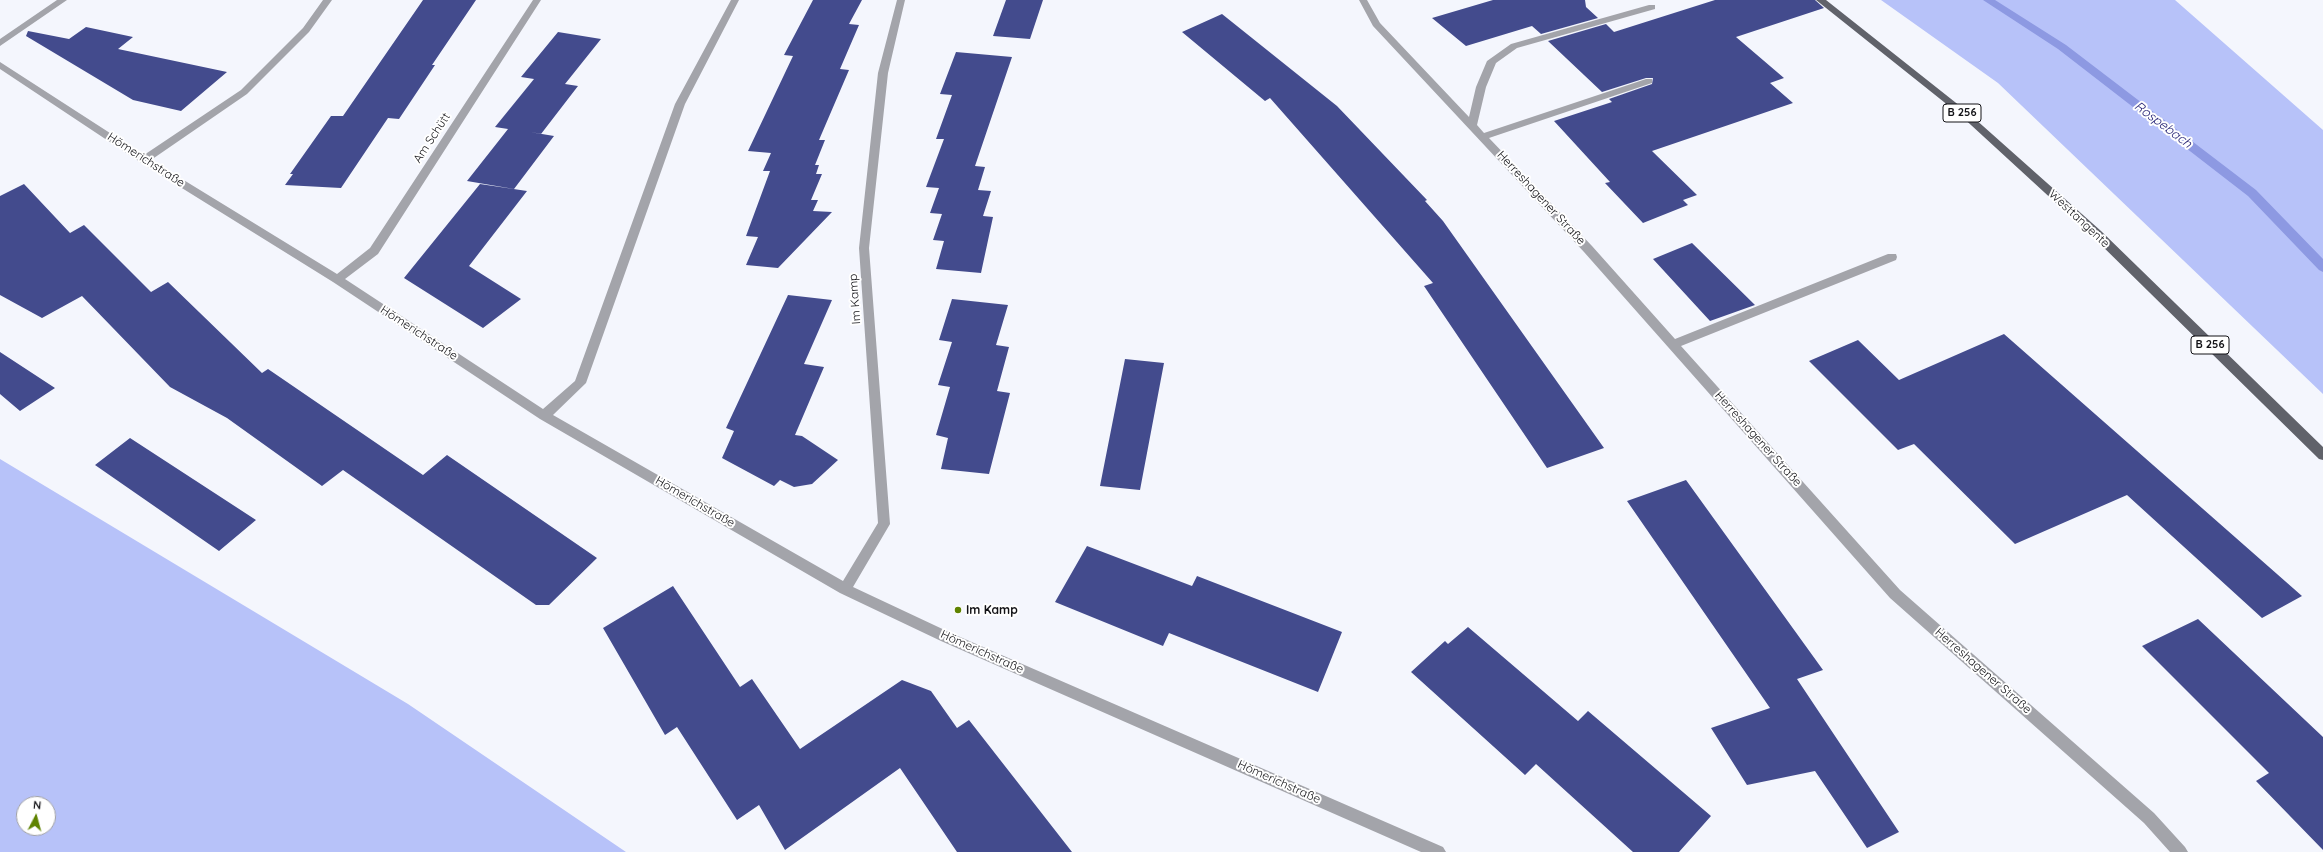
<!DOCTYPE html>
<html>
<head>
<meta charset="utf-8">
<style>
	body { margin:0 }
	#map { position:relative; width:2323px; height:852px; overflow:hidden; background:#f4f6fd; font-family:Quicksand,sans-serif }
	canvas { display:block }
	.north { position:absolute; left:16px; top:796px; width:40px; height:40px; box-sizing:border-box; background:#fff; border:1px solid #a0a0a2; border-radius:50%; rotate:6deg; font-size:11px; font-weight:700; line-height:16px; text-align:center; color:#121216 }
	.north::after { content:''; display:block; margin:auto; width:14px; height:18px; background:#5f8300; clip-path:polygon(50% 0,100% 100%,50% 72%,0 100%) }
</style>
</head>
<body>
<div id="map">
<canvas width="2323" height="852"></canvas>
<div class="north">N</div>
</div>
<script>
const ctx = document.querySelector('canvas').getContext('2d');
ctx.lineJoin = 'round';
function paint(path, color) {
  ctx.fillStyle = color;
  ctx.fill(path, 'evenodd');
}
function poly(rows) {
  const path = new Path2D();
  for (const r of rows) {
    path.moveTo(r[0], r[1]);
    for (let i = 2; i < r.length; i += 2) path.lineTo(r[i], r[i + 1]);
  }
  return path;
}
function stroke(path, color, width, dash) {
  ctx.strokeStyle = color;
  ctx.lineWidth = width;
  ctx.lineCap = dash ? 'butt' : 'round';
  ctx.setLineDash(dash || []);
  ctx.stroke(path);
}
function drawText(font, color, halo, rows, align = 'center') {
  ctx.font = font + ' Quicksand,sans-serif';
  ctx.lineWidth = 4;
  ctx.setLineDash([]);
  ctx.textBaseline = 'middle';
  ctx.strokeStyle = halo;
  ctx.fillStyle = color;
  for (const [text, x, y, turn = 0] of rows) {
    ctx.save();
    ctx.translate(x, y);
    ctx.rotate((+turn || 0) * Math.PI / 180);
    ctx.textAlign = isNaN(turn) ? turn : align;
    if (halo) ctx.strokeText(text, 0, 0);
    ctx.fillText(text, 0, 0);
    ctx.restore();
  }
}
paint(poly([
	[1881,0,2175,0,2323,130,2323,394,1998,83],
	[0,459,408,704,626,852,0,852],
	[24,804,48,804,48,828,24,828]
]), '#b7c2f9');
paint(poly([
	[1983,0,1995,0,2066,45,2256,190,2323,259,2323,272,2319,270,2248,196,2058,49,1983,0]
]), '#8d99e2');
paint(poly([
	[423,0,476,0,432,65,435,65,399,119,388,118,341,188,285,185,293,174,290,174,331,116,343,116],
	[813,0,862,0,849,24,859,25,840,69,849,70,819,140,825,140,815,165,819,165,816,174,822,174,811,200,818,200,813,211,832,212,778,268,746,265,758,237,746,236,770,171,763,171,771,153,748,151,793,56,784,55],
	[1006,0,1043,0,1030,39,993,36],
	[1493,0,1585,0,1586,7,1598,18,1541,34,1532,26,1466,46,1432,18],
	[1715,0,1815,0,1824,8,1736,37,1784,78,1770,83,1793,103,1652,151,1697,195,1683,200,1688,205,1643,223,1605,183,1610,182,1554,121,1612,102,1609,99,1652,84,1653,78,1646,78,1602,92,1548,41,1606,24,1614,32],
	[1222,14,1337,106,1427,200,1425,201,1443,221,1604,448,1547,468,1424,286,1433,283,1270,98,1265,101,1182,32],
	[86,27,133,37,118,49,227,72,181,111,133,100,26,36,28,31,69,39],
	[558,32,601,39,565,84,578,86,541,134,530,132,554,136,514,189,467,181,508,129,495,127,534,79,521,77],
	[956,52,1012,57,975,166,985,167,978,190,991,191,983,216,993,217,981,273,936,269,944,241,933,240,942,214,930,213,939,188,926,187,944,139,936,139,952,95,940,94],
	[24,184,70,233,84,225,151,292,168,282,262,373,268,369,423,475,447,455,597,558,549,605,536,605,343,470,322,486,227,418,170,387,82,296,42,318,0,295,0,196],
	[480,184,527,191,469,266,521,299,483,328,404,278],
	[1692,243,1755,305,1710,321,1653,259],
	[788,295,832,300,804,364,824,367,795,435,802,436,838,460,812,484,794,487,780,480,774,486,722,458,734,431,726,428],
	[952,299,1008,305,996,345,1009,347,997,391,1010,393,989,474,941,469,948,438,936,435,950,387,938,385,952,342,939,340],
	[2004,334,2302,596,2262,618,2127,495,2015,544,1914,444,1898,450,1809,361,1858,340,1899,380],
	[0,352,55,388,20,411,0,394],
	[1125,359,1164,363,1140,490,1100,486],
	[130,438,256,520,219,551,95,465],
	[1686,480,1823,670,1797,679,1899,832,1867,848,1815,771,1747,785,1711,728,1770,708,1627,501],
	[1087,546,1192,586,1197,576,1342,632,1318,692,1169,633,1163,646,1055,602],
	[673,586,740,687,752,679,800,749,902,680,931,691,957,728,969,720,1072,852,957,852,900,768,785,850,759,805,737,820,677,727,665,735,603,628],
	[2198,619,2323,737,2323,850,2256,781,2269,773,2142,646],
	[1468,627,1578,721,1588,711,1711,816,1679,852,1633,852,1536,764,1525,775,1411,672,1445,641,1448,644]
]), '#434b8d');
paint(poly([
	[57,0,67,0,0,46,0,39,57,0],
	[323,0,332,0,309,32,247,94,151,160,337,274,370,248,533,0,541,0,378,254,345,279,543,409,575,381,675,104,731,0,739,0,685,104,586,383,553,415,843,581,878,523,859,248,878,73,897,0,905,0,888,73,869,248,890,524,853,587,951,633,1443,847,1446,852,1421,852,941,641,840,593,540,419,333,282,140,162,0,69,0,62,144,155,241,90,303,28,323,0],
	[1359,0,1367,0,1380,23,1469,117,1476,87,1487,61,1511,44,1649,5,1655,5,1655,9,1517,48,1496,63,1486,87,1477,125,1484,133,1646,79,1652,79,1652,83,1489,138,1592,246,1675,339,1888,254,1896,254,1897,257,1896,260,1681,346,1900,590,2154,813,2185,847,2188,852,2170,852,2144,823,1890,598,1584,252,1373,26,1359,0]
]), '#a3a4aa');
paint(poly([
	[1816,0,1826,0,1965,110,2101,231,2323,447,2323,460,2319,459,2093,237,1959,114,1816,0]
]), '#60626a');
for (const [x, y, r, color] of [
	[958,610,4,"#5f8300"]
]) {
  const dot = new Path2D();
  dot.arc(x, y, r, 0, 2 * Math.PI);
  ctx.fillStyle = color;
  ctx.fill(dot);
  stroke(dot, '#fff', 1.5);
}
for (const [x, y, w] of [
	[1962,113,38],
	[2210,345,38]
]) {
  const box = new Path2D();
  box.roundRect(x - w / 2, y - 9, w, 18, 3);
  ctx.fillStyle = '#fff';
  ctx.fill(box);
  stroke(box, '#121216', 1);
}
drawText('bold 11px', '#121216', null, [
	["B 256",1962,113],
	["B 256",2210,345]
]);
drawText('12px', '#121216', '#fff', [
	["Am Schütt",432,138,-57],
	["Hömerichstraße",146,160,33],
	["Herreshagener Straße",1541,198,47],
	["Westtangente",2079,219,43],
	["Im Kamp",855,299,-94],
	["Hömerichstraße",419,333,33],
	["Herreshagener Straße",1758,439,48],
	["Hömerichstraße",695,502,30],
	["Hömerichstraße",982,652,24],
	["Herreshagener Straße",1983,671,41],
	["Hömerichstraße",1279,782,24]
]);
drawText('bold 12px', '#121216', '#fff', [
	["Im Kamp",966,610]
], 'left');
drawText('italic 13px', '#221f73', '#fff', [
	["Rospebach",2163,125,37]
]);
</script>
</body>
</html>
